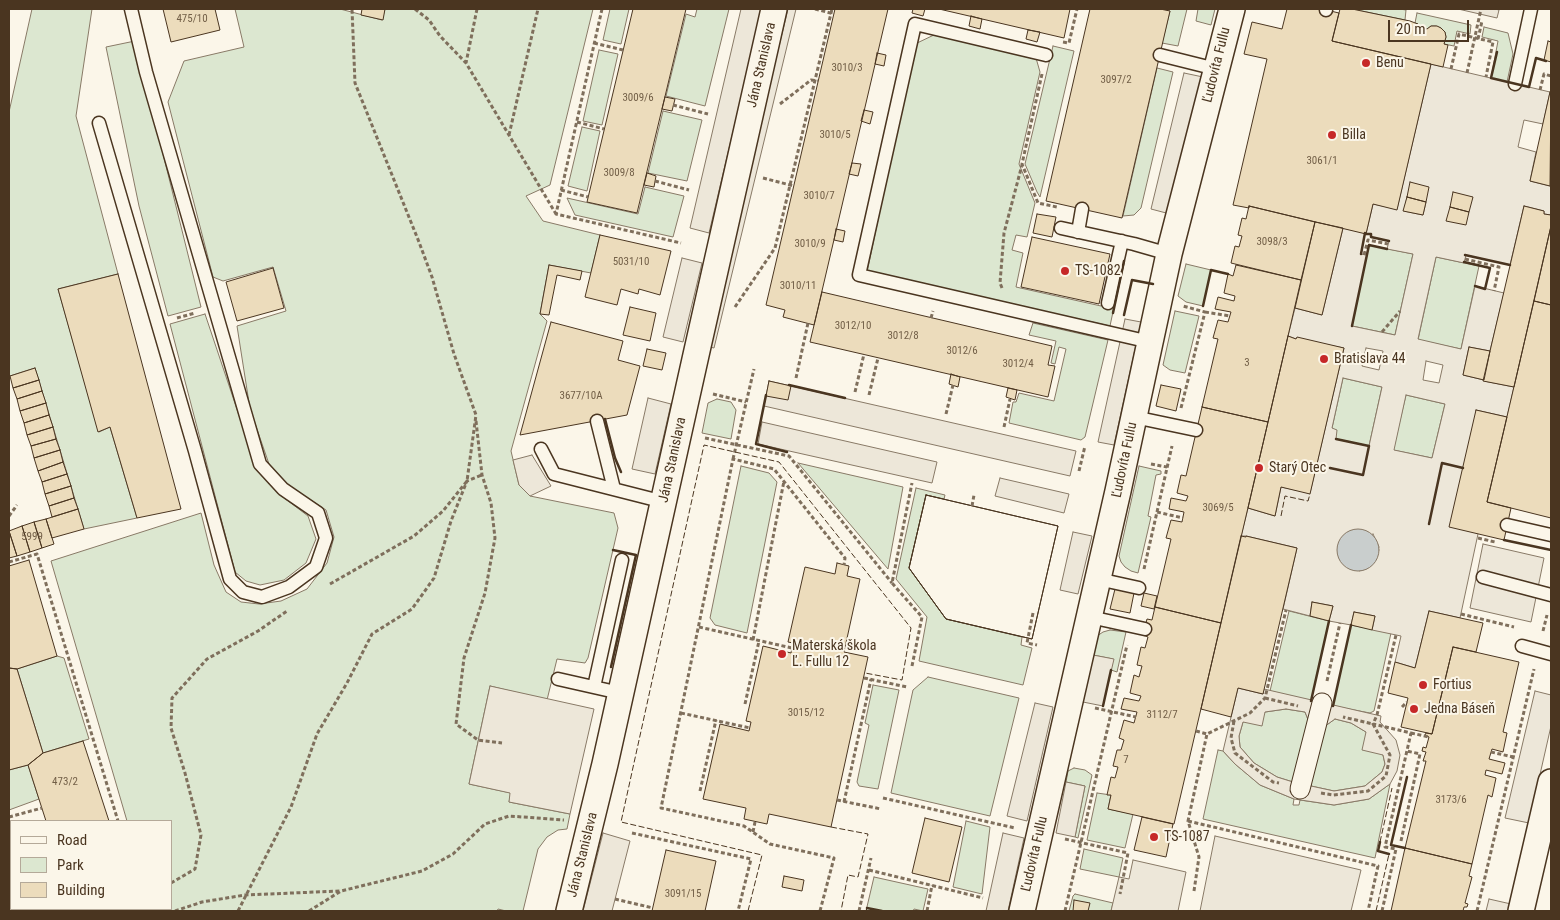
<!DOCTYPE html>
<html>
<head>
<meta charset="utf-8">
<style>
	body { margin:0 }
	#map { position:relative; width:1560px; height:920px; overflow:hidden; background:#fbf6e9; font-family:"Roboto Condensed",sans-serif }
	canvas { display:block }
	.frame { position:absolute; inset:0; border:10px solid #4a3520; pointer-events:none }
	.legend { position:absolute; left:10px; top:820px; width:162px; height:90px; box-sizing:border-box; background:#fbf6e9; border:1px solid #b4a999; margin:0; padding:6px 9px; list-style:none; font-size:15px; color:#4a3520 }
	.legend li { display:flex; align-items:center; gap:10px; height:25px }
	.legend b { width:25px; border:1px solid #b4a999 }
	.scale { position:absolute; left:1388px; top:20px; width:81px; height:22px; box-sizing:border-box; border:2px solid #4a3520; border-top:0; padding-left:6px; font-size:15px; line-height:18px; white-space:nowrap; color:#4a3520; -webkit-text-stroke:4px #fbf6e9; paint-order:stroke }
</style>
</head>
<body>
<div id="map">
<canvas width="1560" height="920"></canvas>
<div class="frame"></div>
<ul class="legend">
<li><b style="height:6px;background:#fbf6e9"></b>Road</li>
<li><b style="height:14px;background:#dce7d0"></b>Park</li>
<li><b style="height:14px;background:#ecdcbc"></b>Building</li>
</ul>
<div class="scale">20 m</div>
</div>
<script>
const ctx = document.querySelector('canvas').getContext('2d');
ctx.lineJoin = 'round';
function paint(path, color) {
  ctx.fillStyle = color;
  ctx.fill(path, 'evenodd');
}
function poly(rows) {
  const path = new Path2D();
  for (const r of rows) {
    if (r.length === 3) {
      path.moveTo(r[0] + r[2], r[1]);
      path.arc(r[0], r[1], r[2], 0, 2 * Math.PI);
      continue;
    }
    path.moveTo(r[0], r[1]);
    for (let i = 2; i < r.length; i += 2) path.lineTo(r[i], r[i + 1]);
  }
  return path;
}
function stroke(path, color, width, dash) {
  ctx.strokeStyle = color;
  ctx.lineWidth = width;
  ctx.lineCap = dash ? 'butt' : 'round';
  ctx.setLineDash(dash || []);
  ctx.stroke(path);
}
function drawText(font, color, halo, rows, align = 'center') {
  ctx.font = font + ' "Roboto Condensed",sans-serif';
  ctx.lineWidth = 4;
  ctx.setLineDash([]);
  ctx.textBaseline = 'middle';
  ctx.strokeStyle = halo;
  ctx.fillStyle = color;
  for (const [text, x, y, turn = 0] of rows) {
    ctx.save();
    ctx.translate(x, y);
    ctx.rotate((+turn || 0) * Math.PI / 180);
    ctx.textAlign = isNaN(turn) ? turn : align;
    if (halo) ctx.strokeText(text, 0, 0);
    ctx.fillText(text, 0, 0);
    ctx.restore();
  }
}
const green = poly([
	[32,9,92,9,76,116,118,274,58,289,99,432,110,427,137,518,84,529,35,368,10,376,9,373,9,112,32,9],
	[235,9,340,9,382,20,385,9,593,9,550,185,526,196,543,221,600,235,591,273,549,265,540,314,547,321,511,451,519,485,530,496,614,513,618,528,588,658,585,663,557,659,547,700,490,686,469,784,511,793,509,802,570,814,567,829,558,830,547,837,538,849,523,911,506,911,498,909,497,911,9,911,9,891,11,890,11,909,171,909,171,821,127,821,51,561,201,513,214,565,226,592,241,602,259,604,281,601,307,589,327,563,334,537,326,510,288,485,269,464,250,409,237,326,286,311,273,267,223,281,213,277,168,102,184,61,244,47,235,9],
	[610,9,629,9,621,44,603,40,610,9],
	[697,9,729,9,705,106,666,96,686,14,695,17,697,9],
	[1160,9,1187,9,1178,46,1162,43,1170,11,1160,9],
	[1198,9,1215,9,1211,25,1196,21,1198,9],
	[1352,9,1400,9,1406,10,1405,20,1352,9],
	[1417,13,1471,25,1470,34,1457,31,1454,46,1444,44,1446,37,1445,32,1441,28,1436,26,1431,26,1427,29,1417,27,1418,24,1415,23,1417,13],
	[1484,27,1508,33,1513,54,1507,82,1491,78,1498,41,1482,37,1484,27],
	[936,34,1036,58,1040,72,1019,164,1035,203,1027,237,1016,235,1012,250,1023,253,1016,287,1101,306,1102,304,1114,307,1110,326,867,272,915,44,936,34],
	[135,41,201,307,168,316,139,206,106,47,135,41],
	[1053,46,1074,51,1040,197,1037,192,1025,164,1053,46],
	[599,50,618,54,602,125,583,121,599,50],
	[1157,68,1173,72,1141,208,1134,215,1123,216,1157,68],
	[663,111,702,120,687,181,648,173,663,111],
	[582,127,600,131,587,191,568,186,582,127],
	[645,187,684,196,673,237,575,215,567,198,638,214,645,187],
	[1369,245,1413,254,1395,335,1352,326,1369,245],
	[1436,257,1479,266,1461,349,1418,340,1436,257],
	[1186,264,1211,270,1203,306,1186,302,1178,296,1186,264],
	[1175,311,1199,316,1185,373,1170,370,1163,365,1175,311],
	[205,314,256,466,279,494,308,516,316,539,306,563,284,580,260,585,246,581,235,572,170,324,205,314],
	[1033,323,1108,340,1085,437,1081,440,1009,423,1013,402,1016,402,1019,393,1054,401,1066,349,1059,347,1055,364,1051,363,1056,341,1029,335,1033,323],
	[1343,378,1382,387,1369,446,1336,439,1332,428,1343,378],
	[1406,395,1445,404,1432,458,1393,450,1406,395],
	[717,399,731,402,736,410,731,439,702,433,708,403,717,399],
	[798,463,903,487,888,569,798,463],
	[741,466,769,473,777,482,747,633,715,625,710,618,741,466],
	[1139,466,1161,471,1161,474,1156,475,1148,516,1151,517,1138,573,1131,571,1125,567,1121,562,1119,556,1139,466],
	[916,488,945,495,944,499,926,495,909,568,946,619,1022,637,1021,645,1032,648,1023,685,919,661,927,617,896,579,916,488],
	[1289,611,1329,621,1311,701,1270,691,1289,611],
	[1351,625,1391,633,1374,711,1370,713,1333,706,1351,625],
	[1110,630,1126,632,1117,672,1111,670,1113,659,1093,655,1097,636,1103,632,1110,630],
	[57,656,64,658,89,739,43,753,17,669,57,656],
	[928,677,1019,698,990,816,891,793,913,690,928,677],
	[873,685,899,690,878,789,859,786,857,782,869,725,865,723,873,685],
	[1286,709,1305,712,1311,727,1293,782,1277,777,1254,763,1240,747,1239,736,1243,722,1265,712,1286,709],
	[1335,719,1351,723,1366,732,1383,755,1385,764,1382,772,1365,786,1334,791,1311,786,1308,780,1321,729,1335,719],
	[1218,750,1223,751,1235,764,1260,785,1294,799,1293,805,1299,805,1300,800,1334,805,1369,799,1390,784,1375,858,1203,819,1218,750],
	[28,765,39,799,9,810,9,770,28,765],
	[1074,768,1085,770,1092,775,1078,838,1075,837,1085,786,1066,782,1068,771,1074,768],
	[1097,793,1111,795,1108,809,1133,814,1125,848,1087,840,1097,793],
	[966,821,990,827,982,894,953,887,966,821],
	[1084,849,1123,858,1119,877,1080,869,1084,849],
	[874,877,928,889,923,911,914,909,913,911,866,911,874,877],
	[1075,894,1113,903,1111,911,1069,911,1073,896,1075,894]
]);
paint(green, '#dce7d0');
stroke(green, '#887966', 1);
const parking = poly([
	[741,9,762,9,709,233,690,228,741,9],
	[788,9,796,9,714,348,706,346,788,9],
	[1458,9,1495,9,1499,10,1497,18,1458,9],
	[1431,64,1550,92,1543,124,1524,120,1518,147,1536,152,1530,181,1550,186,1551,185,1551,215,1544,214,1544,211,1524,206,1510,265,1466,255,1464,263,1436,257,1418,339,1461,349,1475,286,1504,293,1490,351,1469,347,1463,375,1484,380,1484,381,1514,387,1507,417,1476,410,1478,534,1460,618,1429,611,1415,668,1395,662,1401,636,1372,630,1375,616,1354,612,1351,625,1329,621,1333,606,1312,602,1310,616,1283,609,1297,548,1246,536,1241,536,1248,508,1275,516,1281,487,1310,493,1344,348,1296,339,1288,336,1295,308,1322,315,1343,228,1365,233,1361,254,1367,255,1352,326,1395,335,1413,254,1387,249,1389,241,1371,237,1371,234,1366,234,1373,204,1397,209,1431,64],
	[1407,197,1426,202,1423,215,1404,211,1407,197],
	[1366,348,1383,351,1379,370,1362,366,1366,348],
	[1426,361,1443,365,1439,383,1423,380,1426,361],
	[1343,378,1382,387,1369,446,1336,439,1337,430,1332,428,1343,378],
	[1406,395,1445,404,1432,458,1394,450,1406,395],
	[1373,534,1379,547,1372,565,1366,569,1359,571,1373,534],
	[1184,73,1203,77,1170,214,1151,209,1184,73],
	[682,258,702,263,683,342,663,337,682,258],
	[1125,319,1141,322,1114,445,1098,442,1125,319],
	[769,381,1076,451,1070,476,764,406,769,381],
	[648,398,671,404,655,474,632,469,648,398],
	[762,422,937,462,932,483,758,444,762,422],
	[532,455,551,486,530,496,519,485,513,460,532,455],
	[1000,478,1069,494,1064,513,995,496,1000,478],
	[1073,532,1092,536,1078,594,1060,590,1073,532],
	[1483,544,1544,558,1531,622,1470,608,1483,544],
	[1093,655,1114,659,1103,706,1083,702,1093,655],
	[490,686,594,709,570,814,509,802,510,793,469,784,490,686],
	[1238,688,1263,694,1264,689,1381,716,1380,722,1396,740,1400,755,1397,771,1390,784,1369,799,1334,805,1294,799,1260,785,1235,764,1223,751,1238,688],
	[1286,709,1305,712,1311,727,1293,782,1277,777,1254,763,1240,747,1239,736,1243,722,1262,726,1265,712,1286,709],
	[1335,719,1351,723,1366,732,1362,750,1383,755,1385,764,1382,772,1365,786,1334,791,1311,786,1308,780,1321,729,1335,719],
	[1535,691,1551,695,1551,726,1529,823,1505,818,1535,691],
	[1035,703,1053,707,1027,821,1007,816,1035,703],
	[1066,782,1085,786,1075,837,1056,833,1066,782],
	[603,833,630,841,612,911,583,911,603,833],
	[1003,833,1024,838,1008,911,986,911,1003,833],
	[1215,836,1361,870,1351,911,1200,911,1215,836],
	[1133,860,1186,872,1178,911,1111,911,1119,877,1129,879,1133,860],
	[1489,899,1511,904,1510,911,1486,911,1489,899]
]);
paint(parking, '#ede7d9');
stroke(parking, '#887966', 1);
const water = poly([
	[1358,550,21]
]);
paint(water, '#c9cecd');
stroke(water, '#887966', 1);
const building = poly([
	[163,9,215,9,220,30,171,42,163,9],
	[362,9,385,9,383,20,361,15,362,9],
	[633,9,686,9,637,213,587,202,633,9],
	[835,9,888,9,814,325,783,317,785,310,766,305,835,9],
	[913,9,925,9,923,16,912,13,913,9],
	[939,9,1070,9,1064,38,939,9],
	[1090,9,1160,9,1170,11,1122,218,1046,201,1090,9],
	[1287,9,1322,9,1339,13,1332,41,1431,64,1397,210,1373,204,1366,234,1249,206,1249,208,1233,205,1267,59,1244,54,1252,22,1282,29,1287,9],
	[1340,9,1352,9,1410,21,1418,24,1417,27,1427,29,1431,26,1437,26,1441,28,1445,32,1446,37,1444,44,1448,45,1443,67,1332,41,1340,9],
	[971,16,982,19,980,29,969,26,971,16],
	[1028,30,1040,32,1037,42,1026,39,1028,30],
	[1548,41,1551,42,1551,62,1544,60,1548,41],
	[877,53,886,55,884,66,875,64,877,53],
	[1550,92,1551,92,1550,186,1530,181,1550,92],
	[665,97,675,99,672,111,662,109,665,97],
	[864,110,873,112,870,124,861,121,864,110],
	[852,163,861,164,858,176,849,174,852,163],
	[647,173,656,176,654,187,644,185,647,173],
	[1410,182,1429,187,1426,202,1407,197,1410,182],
	[1453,192,1473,197,1469,212,1450,207,1453,192],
	[1407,197,1426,202,1423,215,1403,211,1407,197],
	[1249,206,1315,222,1301,280,1231,263,1235,246,1239,247,1242,236,1238,235,1242,218,1246,219,1249,206],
	[1524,206,1544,211,1544,214,1551,215,1551,226,1514,387,1483,381,1524,206],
	[1450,207,1469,212,1466,225,1446,221,1450,207],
	[1037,214,1056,217,1052,237,1033,233,1037,214],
	[1315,222,1343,228,1322,315,1295,308,1315,222],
	[1551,226,1551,305,1534,301,1551,226],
	[836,229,845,231,843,242,834,240,836,229],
	[600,235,671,251,660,295,639,289,638,294,621,289,617,305,585,297,600,235],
	[1032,237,1110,254,1099,304,1021,287,1032,237],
	[549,265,582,271,580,280,557,275,549,315,540,314,549,265],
	[1236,265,1301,280,1268,422,1202,407,1218,339,1213,338,1218,320,1228,322,1231,312,1215,309,1218,297,1234,301,1235,296,1224,293,1228,274,1233,276,1236,265],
	[273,268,284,308,237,321,226,282,273,268],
	[118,274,181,509,137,518,110,427,98,432,58,289,118,274],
	[822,292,1052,346,1048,365,1055,366,1048,397,810,342,822,292],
	[1534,301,1551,305,1551,518,1487,502,1534,301],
	[630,307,656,313,650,341,623,335,630,307],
	[551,322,623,341,618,360,640,366,627,415,520,435,551,322],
	[1288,336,1296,339,1297,337,1344,348,1310,494,1281,487,1275,516,1248,508,1288,336],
	[1469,347,1490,351,1484,380,1463,375,1469,347],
	[647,349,666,353,662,370,643,366,647,349],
	[35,368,39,380,13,388,10,376,35,368],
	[951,374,960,377,958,387,949,384,951,374],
	[39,380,42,391,17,399,13,388,39,380],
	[769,381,791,386,788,400,766,396,769,381],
	[1161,385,1181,389,1176,411,1156,406,1161,385],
	[1008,388,1017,390,1015,400,1006,397,1008,388],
	[42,391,46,403,20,411,17,399,42,391],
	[46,403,49,415,24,423,20,411,46,403],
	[1202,407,1268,422,1221,623,1155,607,1171,539,1166,538,1171,520,1182,522,1184,512,1169,509,1171,498,1186,501,1188,496,1177,493,1181,475,1186,476,1202,407],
	[1476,410,1507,417,1487,502,1511,508,1504,540,1449,527,1476,410],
	[49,415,53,427,27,435,24,423,49,415],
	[53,427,56,439,31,446,27,435,53,427],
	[56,439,60,450,34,458,31,446,56,439],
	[60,450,63,462,38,471,34,458,60,450],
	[63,462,67,474,42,482,38,471,63,462],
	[67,474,71,486,45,494,42,482,67,474],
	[71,486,74,498,49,506,45,494,71,486],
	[926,495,1058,526,1032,639,946,619,909,568,926,495],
	[926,495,1058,526,1032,639,946,619,909,568,926,495],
	[74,498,78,509,52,517,49,506,74,498],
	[78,509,84,529,52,538,46,519,78,509],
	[46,519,54,544,42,548,34,522,46,519],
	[34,522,42,548,30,552,22,526,34,522],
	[22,526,30,552,17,556,9,531,22,526],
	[9,531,17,556,9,558,9,531],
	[1241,536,1246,537,1246,536,1297,548,1263,694,1238,688,1231,717,1201,709,1241,536],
	[29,560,57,656,17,669,9,668,9,566,29,560],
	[837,563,849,566,847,576,860,579,844,652,868,657,831,827,769,814,767,824,744,819,746,808,703,799,720,724,749,731,751,722,746,721,763,646,791,653,793,643,788,642,805,567,835,574,837,563],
	[1115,589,1134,593,1130,613,1110,609,1115,589],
	[1144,593,1157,596,1154,609,1141,606,1144,593],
	[1312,602,1333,606,1329,621,1310,616,1312,602],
	[1155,607,1221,623,1174,824,1108,809,1111,795,1107,795,1111,777,1115,778,1118,767,1113,766,1117,750,1121,750,1124,740,1119,738,1124,720,1134,723,1137,712,1121,709,1124,698,1139,701,1141,696,1130,693,1134,675,1139,677,1142,666,1137,665,1141,647,1145,648,1148,637,1143,635,1147,619,1152,620,1155,607],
	[1429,611,1483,623,1476,652,1453,647,1432,734,1401,727,1408,698,1388,693,1395,662,1415,668,1429,611],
	[1354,612,1375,616,1372,630,1351,625,1354,612],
	[1453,647,1519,662,1503,732,1507,733,1503,752,1492,749,1489,759,1505,763,1502,774,1486,770,1485,775,1496,778,1492,797,1488,795,1472,864,1405,848,1426,761,1423,761,1426,752,1422,751,1423,747,1426,748,1429,737,1425,735,1426,733,1432,734,1453,647],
	[9,668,17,669,43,753,28,765,9,770,9,668],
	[83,741,109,821,46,821,28,765,43,753,83,741],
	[1142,817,1173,824,1166,857,1134,850,1142,817],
	[925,818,962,827,949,882,912,873,925,818],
	[1405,848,1472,864,1469,876,1472,877,1465,903,1468,904,1467,907,1464,907,1463,911,1391,911,1405,848],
	[666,850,716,861,705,911,652,911,666,850],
	[784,876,804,880,802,891,782,887,784,876],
	[1074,900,1090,903,1088,911,1073,911,1074,900]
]);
paint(building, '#ecdcbc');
stroke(building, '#4a3520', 1);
const service = poly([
	[1326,10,1326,9],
	[1046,55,915,24,859,275,1150,342],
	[1160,55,1216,69],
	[1515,84,1531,9],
	[99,123,195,451,230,579,243,592,262,597,289,587,316,567,326,538,318,513,283,489,260,464,146,72,131,9],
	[1061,228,1134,244,1169,254],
	[1078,232,1082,209],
	[1108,303,1122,241],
	[1134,417,1196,430],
	[597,421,614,489],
	[541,449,554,474,664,502],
	[1507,525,1551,535],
	[1483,577,1551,595],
	[1098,579,1139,588],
	[1090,617,1145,629],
	[1522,646,1551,654],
	[558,679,620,693],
	[594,687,622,560]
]);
const pedestrian = poly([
	[1300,789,1322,703]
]);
const minor = poly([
	[569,911,605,764,696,355,774,9],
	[1022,911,1118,491,1169,254,1232,9],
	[1521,911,1551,782]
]);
stroke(service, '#4a3520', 15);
stroke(pedestrian, '#4a3520', 21);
stroke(minor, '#4a3520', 28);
stroke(poly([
	[415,9,429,20,440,36,466,63],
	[477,9,466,63,556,214],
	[602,9,556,214,681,243],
	[815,9,834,14],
	[1478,39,1482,21],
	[1063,42,1069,43,1077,9],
	[594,43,623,50],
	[1451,69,1459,34,1493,42,1486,77],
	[1042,74,1022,164,1038,203,1057,207],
	[1540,90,1544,74,1551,76],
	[780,104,811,80,818,81],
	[673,105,708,114],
	[577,122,604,129],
	[509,135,538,9],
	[763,178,794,186],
	[655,181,689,190],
	[561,190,588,197],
	[1364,255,1368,240,1388,244],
	[1465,259,1499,267,1494,291],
	[1002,288,1000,283,1004,233,1022,165],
	[735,307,775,248,832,9],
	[1205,312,1230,316],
	[177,318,195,313],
	[931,318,933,311],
	[1382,332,1400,311],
	[796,378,808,323],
	[855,392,864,354],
	[713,394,746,402],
	[869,395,878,358],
	[1181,408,1205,312,1183,306],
	[946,414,953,385],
	[476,421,482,475,491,503,495,538,485,593,464,658,456,724,478,740,502,743],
	[1004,427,1010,399],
	[705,438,789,456,892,583],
	[733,459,754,369],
	[1151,464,1167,467],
	[1079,471,1085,446],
	[972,506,974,495],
	[1157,512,1183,518],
	[9,516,17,505],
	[1478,538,1495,542],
	[9,562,37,554,118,821],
	[1144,569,1172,446],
	[330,584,414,536,443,511,467,481,476,415,454,354,432,277,419,242,355,83,352,9],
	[1033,613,1027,643,1037,645],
	[1461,614,1514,627],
	[699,627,792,648],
	[1543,631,1547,615],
	[753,640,784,481],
	[912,666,922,617,892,583,912,483],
	[864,678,907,687],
	[1327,681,1340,623],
	[1265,698,1298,706],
	[745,704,759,641],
	[1402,707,1407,702],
	[1095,708,1136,717],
	[681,713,750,728],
	[1234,721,1231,738,1235,753,1273,782,1279,783],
	[1196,731,1207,734],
	[1411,733,1429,737],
	[1491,752,1513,757],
	[700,791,716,720],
	[1321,793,1333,795,1368,791,1386,776,1390,755,1373,724,1343,717],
	[883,798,1015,828],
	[837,800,881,809],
	[844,802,871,679],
	[9,817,42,808],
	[1188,821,1378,866,1368,911],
	[753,832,755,822],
	[632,833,751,859,738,911],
	[1065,839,1128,853,1120,894],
	[1401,841,1420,754,1407,751],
	[869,870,983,898],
	[171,883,195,869,201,835,185,773,171,728,172,698,207,659,258,631,287,611],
	[1194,891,1199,857,1188,821,1207,734,1250,713,1265,698,1286,610],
	[615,899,653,908],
	[76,911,84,909],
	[175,911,202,902,245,895,340,891],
	[238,911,291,807,317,734,347,683,372,634,412,609,434,578,451,521,467,481,482,475],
	[309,911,341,891,422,871,453,854,485,824,509,816,564,820],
	[820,911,834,858,770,844,744,826,661,808,733,459,774,469,845,558,844,565],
	[859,911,871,858],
	[927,911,932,885],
	[1065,911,1127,645],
	[1382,911,1396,849,1385,847,1411,733,1373,724,1377,715,1396,635],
	[1477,911,1534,669]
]), '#7f6f5c', 3, [4, 2.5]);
stroke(service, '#fbf6e9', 12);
stroke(pedestrian, '#fbf6e9', 19);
stroke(minor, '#fbf6e9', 25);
stroke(poly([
	[1467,73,1481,9]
]), '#7f6f5c', 3, [4, 2.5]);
stroke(poly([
	[1113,313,1124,261],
	[1281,516,1285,496,1308,501,1310,494],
	[831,827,868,834,858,877,848,875,841,911],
	[1380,842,1392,788],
	[748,911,762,855,621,822,704,445,779,462,911,628,902,680,865,673],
	[866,911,867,908],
	[1376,911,1389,854]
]), '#4a3520', 1, [6, 2.5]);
stroke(poly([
	[1497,52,1491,78,1529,87,1536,58,1546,61],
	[1366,234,1371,234,1371,237,1389,241],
	[1361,254,1365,233],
	[1465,255,1510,265],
	[1464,262,1490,268,1485,289,1475,286],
	[1203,306,1211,270,1228,274],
	[1113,313,1124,261],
	[1124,315,1132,280,1153,284],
	[1352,326,1369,245,1387,249],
	[789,385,845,398],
	[766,395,756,444,787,452],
	[605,419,615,458,621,472],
	[1330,468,1363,475,1369,446,1336,439],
	[1429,524,1442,463,1463,468],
	[1504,540,1551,550],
	[611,667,636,555,613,550],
	[1311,701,1329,621],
	[1103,706,1111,670],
	[1333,706,1351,625],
	[1380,842,1378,851,1389,854],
	[1405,848,1391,845,1407,777],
	[867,908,882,911]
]), '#4a3520', 2.5);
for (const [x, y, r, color] of [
	[1366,63,5,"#c62828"],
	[1332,135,5,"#c62828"],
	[1065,271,5,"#c62828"],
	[1324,359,5,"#c62828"],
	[1259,468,5,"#c62828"],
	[782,654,5,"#c62828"],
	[1423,685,5,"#c62828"],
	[1414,709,5,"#c62828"],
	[1154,837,5,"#c62828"]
]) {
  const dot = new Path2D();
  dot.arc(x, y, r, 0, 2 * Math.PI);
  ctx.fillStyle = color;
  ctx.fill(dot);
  stroke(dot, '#fbf6e9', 2);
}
drawText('11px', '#725f47', null, [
	["475/10",192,19],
	["3010/3",847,68],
	["3097/2",1116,80],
	["3009/6",638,98],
	["3010/5",835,135],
	["3061/1",1322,161],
	["3009/8",619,173],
	["3010/7",819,196],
	["3098/3",1272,242],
	["3010/9",810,244],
	["5031/10",631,262],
	["3010/11",798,286],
	["3012/10",853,326],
	["3012/8",903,336],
	["3012/6",962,351],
	["3",1247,363],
	["3012/4",1018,364],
	["3677/10A",581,396],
	["3069/5",1218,508],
	["5999",32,537],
	["3015/12",806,713],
	["3112/7",1162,715],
	["7",1126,760],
	["473/2",65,782],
	["3173/6",1451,800],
	["3091/15",683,894]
]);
drawText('14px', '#4a3520', '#fbf6e9', [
	["Benu",1376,63],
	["Billa",1342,135],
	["TS-1082",1075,271],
	["Bratislava 44",1334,359],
	["Starý Otec",1269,468],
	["Materská škola",792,646],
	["Ľ. Fullu 12",792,662],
	["Fortius",1433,685],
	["Jedna Báseň",1424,709],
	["TS-1087",1164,837]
], 'left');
drawText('14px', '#4a3520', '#fbf6e9', [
	["Jána Stanislava",762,65,-77],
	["Ľudovíta Fullu",1217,65,-76],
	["Jána Stanislava",673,460,-78],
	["Ľudovíta Fullu",1125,460,-78],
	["Ľudovíta Fullu",1035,854,-77],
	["Jána Stanislava",583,855,-76]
]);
</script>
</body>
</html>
